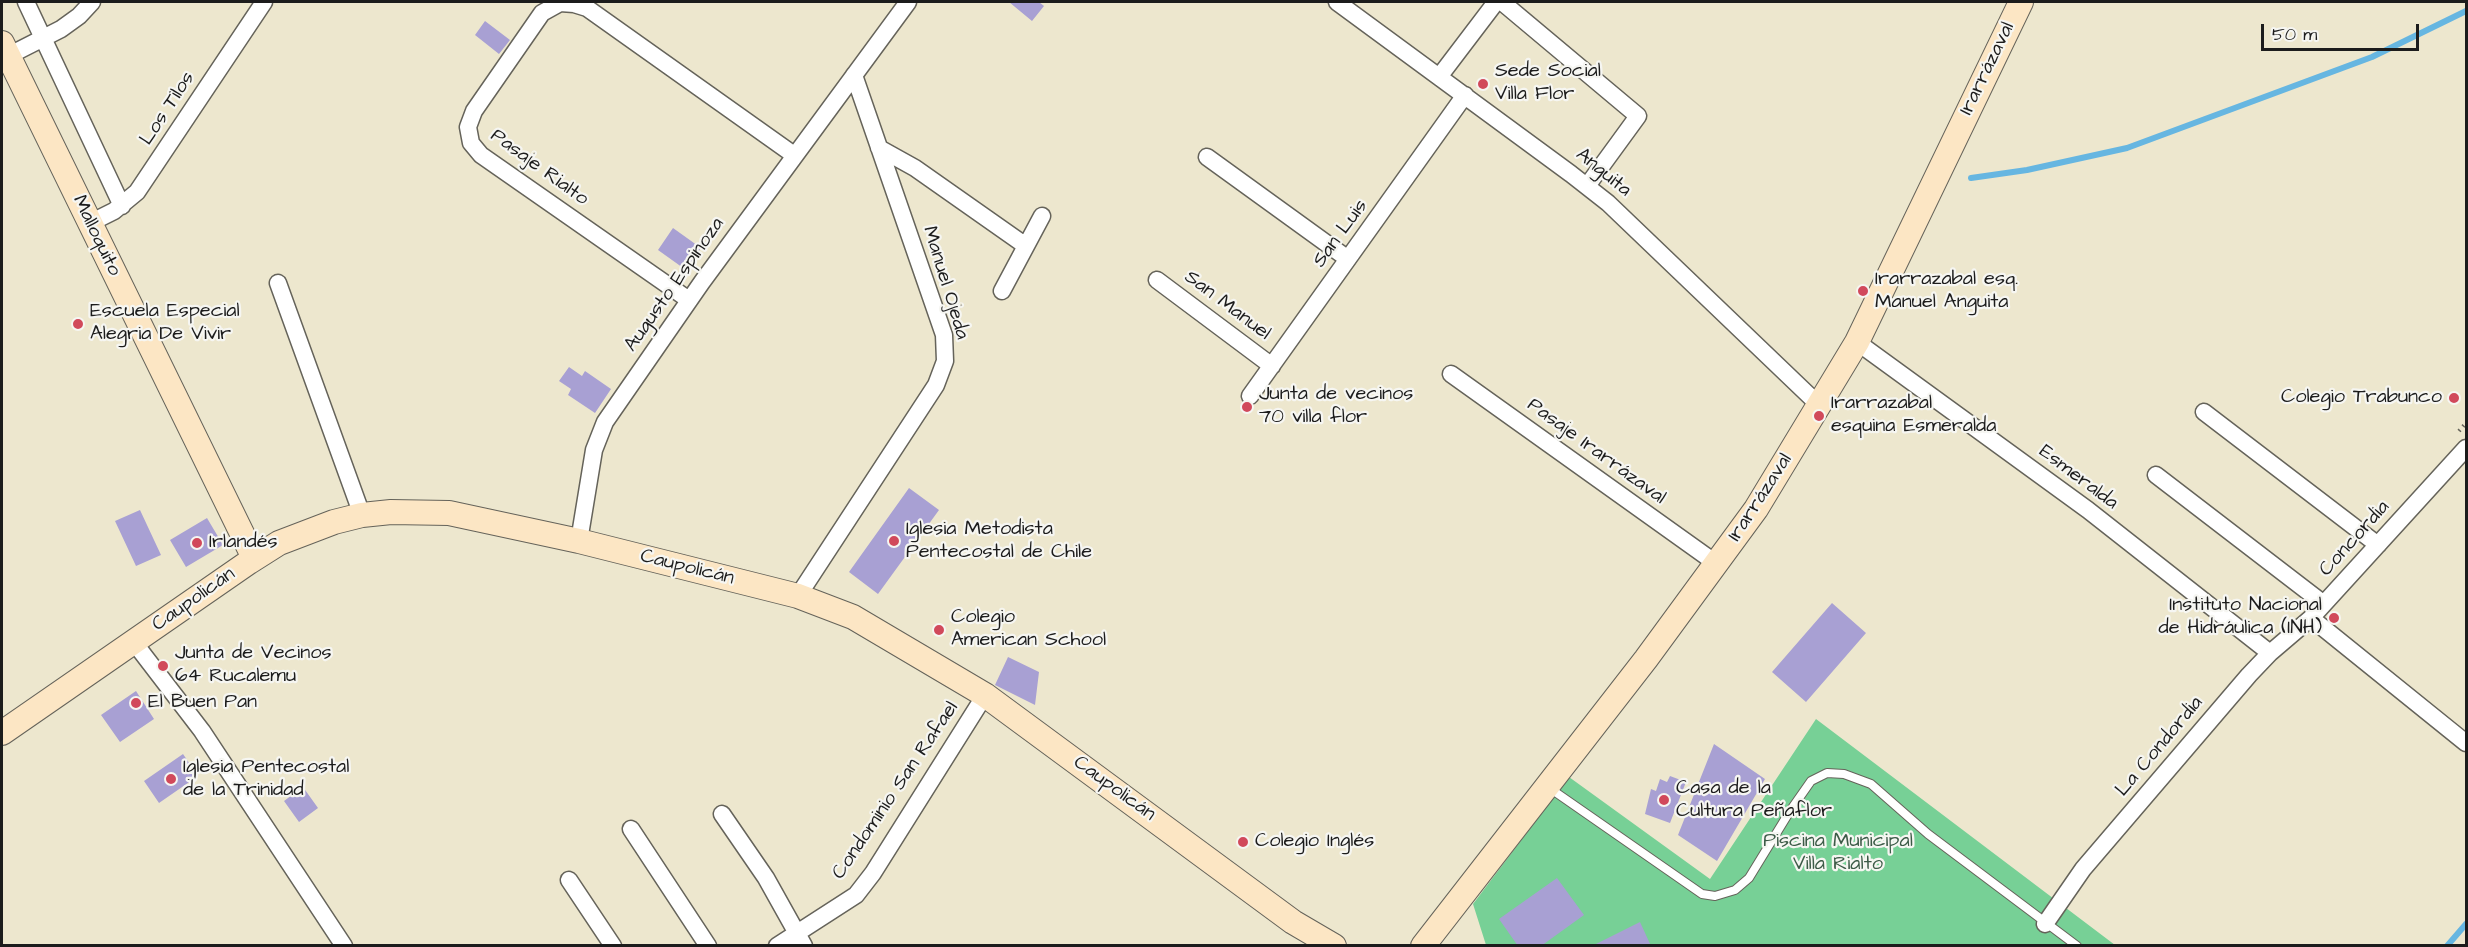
<!DOCTYPE html>
<html>
<head>
<meta charset="utf-8">
<style>
	body { margin:0 }
	#map { position:relative; width:2468px; height:947px; overflow:hidden; background:#ede7ce; font-family:"Architects Daughter",sans-serif }
	canvas { display:block }
	.frame { position:absolute; inset:0; border:3px solid #1c1c1c; pointer-events:none }
	.scale { position:absolute; left:2261px; top:24px; width:158px; height:27px; box-sizing:border-box; border:3px solid #1c1c1c; border-top:0; padding-left:8px; font-size:18px; line-height:21px; white-space:nowrap; color:#1c1c1c; -webkit-text-stroke:4px #f6f6f2; paint-order:stroke }
</style>
</head>
<body>
<div id="map">
<canvas width="2468" height="947"></canvas>
<div class="frame"></div>
<div class="scale">50 m</div>
</div>
<script>
const ctx = document.querySelector('canvas').getContext('2d');
ctx.lineJoin = 'round';
function paint(path, color) {
  ctx.fillStyle = color;
  ctx.fill(path, 'evenodd');
}
function poly(rows) {
  const path = new Path2D();
  for (const r of rows) {
    path.moveTo(r[0], r[1]);
    for (let i = 2; i < r.length; i += 2) path.lineTo(r[i], r[i + 1]);
  }
  return path;
}
function stroke(path, color, width, dash) {
  ctx.strokeStyle = color;
  ctx.lineWidth = width;
  ctx.lineCap = dash ? 'butt' : 'round';
  ctx.setLineDash(dash || []);
  ctx.stroke(path);
}
function drawText(font, color, halo, rows, align = 'center') {
  ctx.font = font + ' "Architects Daughter",sans-serif';
  ctx.lineWidth = 4.5;
  ctx.setLineDash([]);
  ctx.textBaseline = 'middle';
  ctx.strokeStyle = halo;
  ctx.fillStyle = color;
  for (const [text, x, y, turn = 0] of rows) {
    ctx.save();
    ctx.translate(x, y);
    ctx.rotate((+turn || 0) * Math.PI / 180);
    ctx.textAlign = isNaN(turn) ? turn : align;
    if (halo) ctx.strokeText(text, 0, 0);
    ctx.fillText(text, 0, 0);
    ctx.restore();
  }
}
paint(poly([
	[1816,719,2115,945,1486,945,1473,904,1569,777,1710,879]
]), '#77d096');
stroke(poly([
	[1971,178,2027,170,2127,148,2372,57,2466,11],
	[2447,946,2466,924]
]), '#66b6e1', 6);
paint(poly([
	[1009,2,1039,2,1044,6,1032,21],
	[485,21,510,40,499,54,475,35],
	[673,228,701,248,686,270,658,250],
	[569,367,582,376,585,371,611,389,595,413,568,395,571,389,559,381],
	[909,488,939,510,878,594,849,572],
	[140,510,161,555,136,566,115,521],
	[207,518,223,545,186,567,170,540],
	[1832,603,1866,633,1806,702,1772,672],
	[1008,657,1039,672,1035,705,995,685],
	[136,691,154,719,120,742,101,715],
	[1714,744,1765,779,1717,861,1678,835],
	[183,754,198,776,159,803,144,781],
	[1670,776,1686,782,1670,823,1645,814,1651,789,1656,791,1660,779,1667,782],
	[303,787,318,808,299,822,284,801],
	[1557,878,1584,915,1541,946,1518,946,1499,919],
	[1640,922,1651,946,1592,946]
]), '#a8a0d3');
const lane = poly([
	[1548,787,1702,894,1715,896,1735,890,1749,878,1790,811,1811,781,1827,773,1844,774,1871,784,1928,834,2077,946]
]);
const street = poly([
	[26,2,122,206],
	[1337,2,1571,174,1608,203,1820,406],
	[1502,2,1638,116,1587,186],
	[2,59,61,29,79,16,92,2],
	[1439,77,1496,2],
	[879,148,915,168,1026,246],
	[1207,157,1348,259],
	[90,223,114,211,137,192,264,2],
	[1157,280,1272,366],
	[278,283,362,515],
	[1002,291,1042,216],
	[689,300,481,155,471,143,468,127,474,111,542,13,560,3,574,4,587,8,794,155],
	[1857,342,2088,510,2270,653],
	[1451,374,1717,564],
	[1250,396,1465,95],
	[2204,412,2378,545],
	[2156,475,2324,604],
	[579,541,594,450,605,422,702,282,908,2],
	[798,596,936,385,945,361,944,335,854,75],
	[2311,618,2466,743],
	[133,641,202,731,344,946],
	[722,814,766,878,804,946],
	[631,829,708,946],
	[569,880,613,946],
	[2045,924,2083,869,2249,675,2270,653,2311,618,2466,448],
	[777,946,856,895,873,873,985,695]
]);
const secondary = poly([
	[2,43,254,558],
	[2,733,249,562,279,543,334,522,362,515,391,512,449,513,579,541,798,596,853,617,985,695,1293,922,1334,946],
	[1423,946,1646,659,1756,509,1857,342,2021,2]
]);
stroke(lane, '#65635a', 10);
stroke(street, '#65635a', 19);
stroke(secondary, '#65635a', 26);
stroke(poly([
	[2459,431,2466,423]
]), '#65635a', 4, [1.5, 4.5]);
stroke(lane, '#fff', 8);
stroke(street, '#fff', 16);
stroke(secondary, '#fce6c4', 24);
for (const [x, y, r, color] of [
	[1483,84,6,"#d1495b"],
	[1863,291,6,"#d1495b"],
	[78,324,6,"#d1495b"],
	[2454,398,6,"#d1495b"],
	[1247,407,6,"#d1495b"],
	[1819,416,6,"#d1495b"],
	[894,541,6,"#d1495b"],
	[197,543,6,"#d1495b"],
	[2334,618,6,"#d1495b"],
	[939,630,6,"#d1495b"],
	[163,666,6,"#d1495b"],
	[136,703,6,"#d1495b"],
	[171,779,6,"#d1495b"],
	[1664,800,6,"#d1495b"],
	[1243,842,6,"#d1495b"]
]) {
  const dot = new Path2D();
  dot.arc(x, y, r, 0, 2 * Math.PI);
  ctx.fillStyle = color;
  ctx.fill(dot);
  stroke(dot, '#f6f6f2', 2);
}
drawText('20px', '#1c1c1c', '#f6f6f2', [
	["Irarrázaval",1988,69,-64],
	["Los Tilos",168,109,-57],
	["Pasaje Rialto",539,168,36],
	["Anguita",1603,173,39],
	["San Luis",1341,234,-54],
	["Malloquito",96,236,64],
	["Manuel Ojeda",945,283,73],
	["Augusto Espinoza",675,285,-55],
	["San Manuel",1227,306,37],
	["Pasaje Irarrázaval",1596,452,36],
	["Esmeralda",2078,478,37],
	["Irarrázaval",1761,498,-57],
	["Concordia",2355,539,-48],
	["Caupolicán",687,568,14],
	["Caupolicán",194,600,-35],
	["La Condordia",2160,747,-50],
	["Caupolicán",1114,789,36],
	["Condominio San Rafael",896,791,-56]
]);
drawText('20px', '#1c1c1c', '#f6f6f2', [
	["Sede Social",1495,72],
	["Villa Flor",1495,95],
	["Irarrazabal esq.",1875,280],
	["Manuel Anguita",1875,303],
	["Escuela Especial",90,312],
	["Alegria De Vivir",90,335],
	["Junta de vecinos",1259,395],
	["70 villa flor",1259,418],
	["Colegio Trabunco",2442,398,"right"],
	["Irarrazabal",1831,404],
	["esquina Esmeralda",1831,427],
	["Iglesia Metodista",906,530],
	["Pentecostal de Chile",906,553],
	["Irlandés",209,543],
	["Instituto Nacional",2322,606,"right"],
	["de Hidráulica (INH)",2322,629,"right"],
	["Colegio",951,618],
	["American School",951,641],
	["Junta de Vecinos",175,654],
	["64 Rucalemu",175,677],
	["El Buen Pan",148,703],
	["Iglesia Pentecostal",183,768],
	["de la Trinidad",183,791],
	["Casa de la",1676,789],
	["Cultura Peñaflor",1676,812],
	["Colegio Inglés",1255,842]
], 'left');
drawText('20px', '#3c5b47', '#f6f6f2', [
	["Piscina Municipal",1838,842],
	["Villa Rialto",1838,865]
]);
</script>
</body>
</html>
